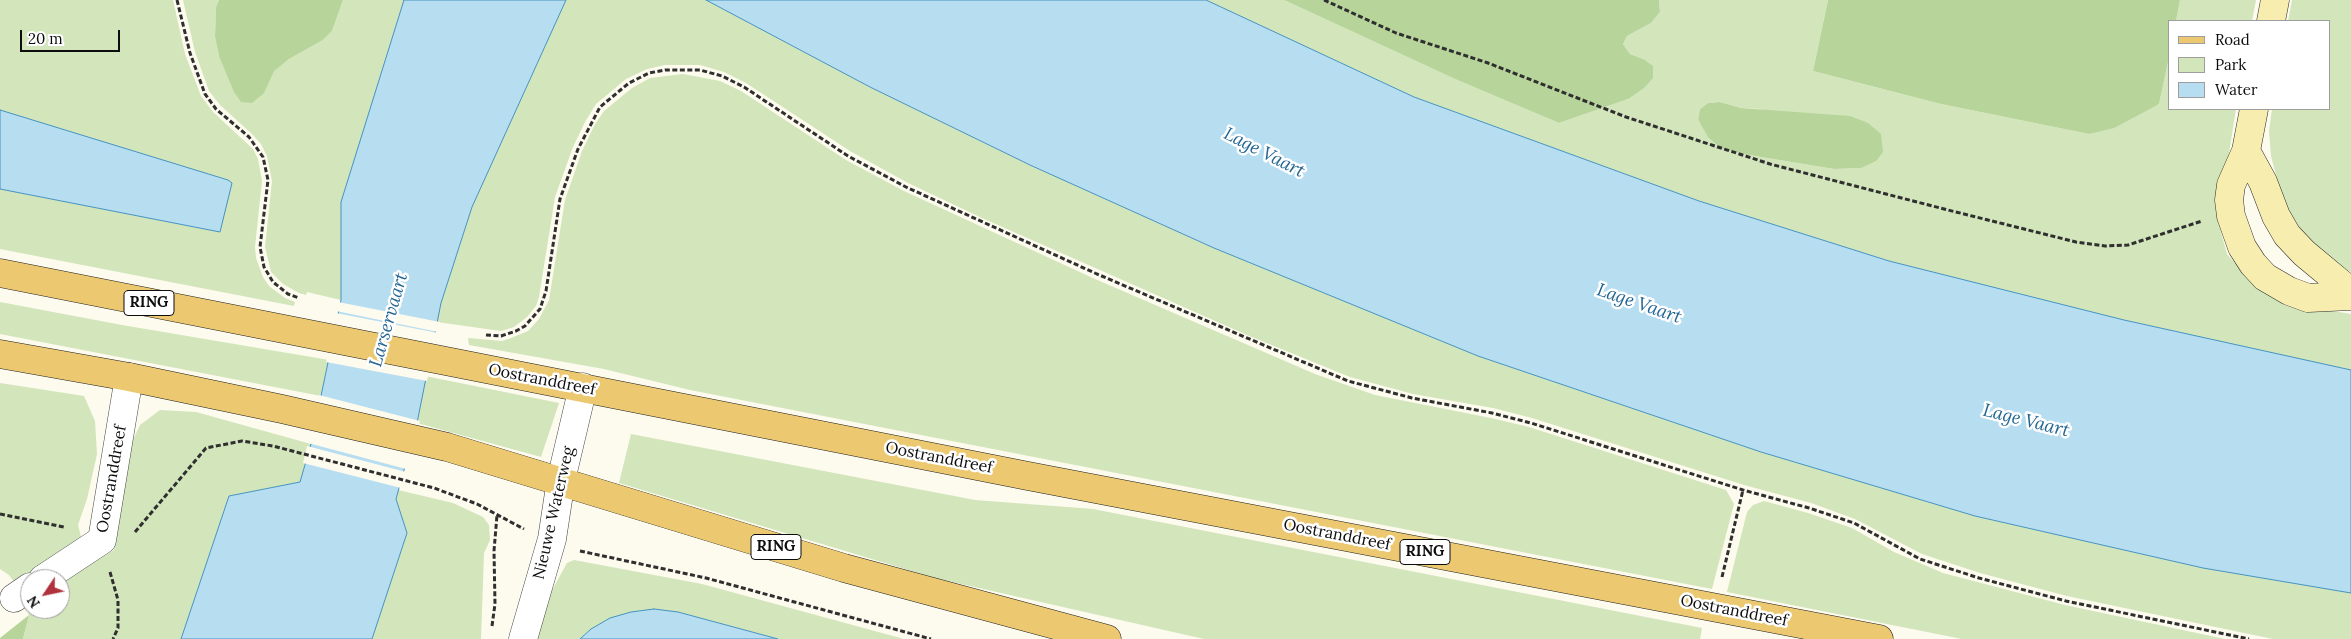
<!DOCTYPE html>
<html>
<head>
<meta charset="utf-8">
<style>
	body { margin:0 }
	#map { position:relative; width:2351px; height:639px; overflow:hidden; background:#fdfaee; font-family:Lora,serif }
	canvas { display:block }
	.legend { position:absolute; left:2168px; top:20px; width:162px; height:90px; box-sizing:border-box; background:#fff; border:1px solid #9e9e9e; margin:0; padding:6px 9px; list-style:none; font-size:15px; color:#0d0d0d }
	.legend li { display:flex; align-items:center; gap:10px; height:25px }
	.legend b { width:25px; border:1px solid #9e9e9e }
	.north { position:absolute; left:20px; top:569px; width:50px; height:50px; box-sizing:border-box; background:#fff; border:1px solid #9e9e9e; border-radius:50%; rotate:236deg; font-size:14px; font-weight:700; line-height:20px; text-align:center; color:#0d0d0d }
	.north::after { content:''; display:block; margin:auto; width:18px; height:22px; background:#af323c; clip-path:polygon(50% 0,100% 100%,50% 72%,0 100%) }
	.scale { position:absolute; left:20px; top:30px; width:100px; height:22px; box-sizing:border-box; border:2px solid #0d0d0d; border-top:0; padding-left:6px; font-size:15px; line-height:18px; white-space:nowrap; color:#0d0d0d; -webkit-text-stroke:4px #fff; paint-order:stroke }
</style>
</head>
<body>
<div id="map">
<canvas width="2351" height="639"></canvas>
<ul class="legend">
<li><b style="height:6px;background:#ecc970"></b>Road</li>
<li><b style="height:14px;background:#d2e5bb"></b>Park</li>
<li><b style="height:14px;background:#b7ddf0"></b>Water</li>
</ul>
<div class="north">N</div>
<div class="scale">20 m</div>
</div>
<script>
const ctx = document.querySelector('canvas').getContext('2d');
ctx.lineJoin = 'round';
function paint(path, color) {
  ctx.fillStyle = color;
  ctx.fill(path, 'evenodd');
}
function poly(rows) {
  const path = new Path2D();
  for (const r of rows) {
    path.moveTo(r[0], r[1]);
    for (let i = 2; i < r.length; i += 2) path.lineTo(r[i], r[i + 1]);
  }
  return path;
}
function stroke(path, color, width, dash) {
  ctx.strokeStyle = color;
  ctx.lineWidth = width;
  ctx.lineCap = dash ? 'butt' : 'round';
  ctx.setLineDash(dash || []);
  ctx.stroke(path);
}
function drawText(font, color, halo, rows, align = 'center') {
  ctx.font = font + ' Lora,serif';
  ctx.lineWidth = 5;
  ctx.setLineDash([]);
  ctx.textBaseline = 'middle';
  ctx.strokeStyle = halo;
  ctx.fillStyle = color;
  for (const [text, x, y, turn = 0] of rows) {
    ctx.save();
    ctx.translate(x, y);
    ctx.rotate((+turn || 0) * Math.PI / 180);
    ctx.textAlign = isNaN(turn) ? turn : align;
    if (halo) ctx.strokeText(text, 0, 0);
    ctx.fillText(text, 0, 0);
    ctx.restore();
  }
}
paint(poly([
	[0,0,173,0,185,54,201,96,213,112,253,149,258,159,262,181,255,247,256,258,263,277,269,286,285,298,295,302,294,306,0,249,0,189,220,232,228,180,0,110],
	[183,0,219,0,216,7,215,37,219,56,273,71,289,59,323,40,332,31,343,0,404,0,342,202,341,300,307,292,306,295,299,293,283,284,271,272,265,247,272,181,267,156,261,144,252,134,220,105,209,91,195,52],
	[566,0,706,0,870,87,1030,165,1214,248,1478,356,1761,452,1975,516,2203,568,2351,593,2351,639,2273,639,2067,596,1980,573,1922,554,1855,519,1811,503,1744,485,1532,418,1493,408,1413,394,1350,377,1247,335,982,218,908,183,850,151,746,83,724,72,700,65,665,65,647,69,626,79,596,104,585,122,573,147,555,197,539,297,536,306,527,317,514,327,501,331,437,322,441,303,472,207],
	[1206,0,1284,0,1455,79,1559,123,1628,99,1643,59,1630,54,1623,44,1627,36,1651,23,1660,12,1659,0,1828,0,1813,71,1941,104,2089,134,2159,104,2170,53,2170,109,2236,109,2218,222,2227,254,2253,284,2289,304,2351,314,2351,370,2124,320,1889,261,1699,201,1414,97],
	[1720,102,1741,108,1760,109,1861,168,1834,169,1749,155,1722,149,1698,119,1700,109,1708,103],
	[2180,0,2256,0,2252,21,2176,21],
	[2292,0,2351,0,2351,272,2338,265,2308,239,2292,217,2281,194,2271,156,2269,131,2272,109,2330,109,2330,21,2288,21],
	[683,74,720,81,741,91,846,160,904,191,1095,279,1315,374,1375,395,1491,418,1529,427,1726,490,1734,504,1712,589,690,390,604,369,469,345,468,338,502,341,511,338,528,331,539,319,549,300,565,200,582,151,594,126,604,111,632,88,650,78],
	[0,302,122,325,329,360,321,396,0,334],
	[425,376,559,403,541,457,417,423],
	[0,383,84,396,95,421,97,454,87,499,78,525,81,537,15,583,9,575,0,569],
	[160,410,196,412,311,444,300,482,229,496,181,639,23,639,29,615,26,604,30,602,30,609,60,609,60,583,114,550,132,442,140,425],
	[631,434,975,500,1093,509,1702,628,1700,639,1204,639,935,578,619,483],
	[398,490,453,503,483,517,489,525,490,540,484,553,481,639,372,639,407,533,396,499],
	[1764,501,1808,513,1852,528,1894,552,1943,573,2065,605,2225,639,1962,639,1727,592,1747,512,1753,505],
	[574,560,702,584,904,639,778,639,678,612,591,629,580,639,537,639,550,594,567,563]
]), '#d2e5bb');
paint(poly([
	[219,0,343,0,332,31,323,40,289,59,274,71,264,93,252,103,241,102,234,92,219,56,215,37,216,7],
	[1284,0,1659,0,1660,12,1651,23,1627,36,1623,44,1630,54,1643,59,1653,66,1653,78,1644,88,1628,99,1559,123,1455,79],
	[1828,0,2180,0,2176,21,2170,21,2170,53,2159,104,2114,128,2089,134,1941,104,1813,71],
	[1720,102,1741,108,1850,116,1868,123,1881,134,1883,152,1876,161,1861,168,1834,169,1749,155,1722,149,1708,137,1698,119,1700,109,1708,103],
	[29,615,23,639,0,639,0,638]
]), '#b7d49b');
const water = poly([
	[404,0,566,0,472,207,441,303,417,423,396,499,407,533,372,639,181,639,229,496,300,482,311,444,341,300,341,202,404,0],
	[706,0,1206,0,1414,97,1699,201,1889,261,2124,320,2351,370,2351,593,2203,568,1975,516,1761,452,1478,356,1214,248,1030,165,870,87,706,0],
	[0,110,228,180,232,183,220,232,0,189,0,110],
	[654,609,678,612,778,639,580,639,591,629,610,618,631,612,654,609]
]);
paint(water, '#b7ddf0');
stroke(water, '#4593c0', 1);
paint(poly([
	[338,302,440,322,438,332,336,311],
	[336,313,438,333,427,381,326,362],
	[319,395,420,421,406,469,308,443],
	[307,446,406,472,401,488,303,463]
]), '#fdfaee');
const street = poly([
	[43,579,102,540,129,377],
	[14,598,30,587],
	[523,639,552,539,561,480,583,387]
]);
const secondary = poly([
	[2271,21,2275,0],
	[2254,109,2246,151,2231,185,2229,200,2231,216,2242,247,2253,264,2265,277,2289,291,2308,298,2351,296],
	[2246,151,2263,182,2276,216,2287,235,2304,253,2351,292]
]);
const primary = poly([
	[0,273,1028,476,1879,639],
	[0,354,129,377,282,409,447,447,844,568,1107,639]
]);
stroke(street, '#404040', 29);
stroke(secondary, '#2f2f2f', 29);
stroke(primary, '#1e1e1e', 29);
stroke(poly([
	[177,0,190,53,205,94,216,109,249,137,263,157,268,180,260,247,264,267,273,282,288,294,299,298],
	[1324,0,1396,33,1488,63,1626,117,1770,164,1948,210,2076,242,2105,246,2128,245,2202,221],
	[486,335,501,336,516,331,525,326,540,309,546,291,560,199,578,149,600,107,629,83,649,73,665,70,700,70,722,76,744,87,848,156,906,187,1097,274,1348,381,1412,398,1492,413,1531,423,1743,490,1809,508,1854,523,1920,559,1979,578,2066,601,2249,639],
	[0,514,64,527],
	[135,532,206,448,242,441,273,446,434,488,477,504,524,529],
	[580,551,706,578,931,639],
	[110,572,118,600,118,628,113,639],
	[1722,577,1743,490],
	[492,626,495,604,494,551,497,515]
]), '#2f2f2f', 3, [5, 2.5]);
stroke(street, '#fff', 28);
stroke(secondary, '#f7edaf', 28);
stroke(primary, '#ecc970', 28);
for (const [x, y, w] of [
	[149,303,50],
	[776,547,50],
	[1425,552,50]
]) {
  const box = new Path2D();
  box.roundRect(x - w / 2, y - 12.5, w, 25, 4);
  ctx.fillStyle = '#fff';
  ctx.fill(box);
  stroke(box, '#0d0d0d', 1);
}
drawText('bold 15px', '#0d0d0d', null, [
	["RING",149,303],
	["RING",776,547],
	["RING",1425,552]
]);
drawText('16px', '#0d0d0d', '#fff', [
	["Oostranddreef",542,380,11],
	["Oostranddreef",939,458,11],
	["Oostranddreef",112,479,-80],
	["Nieuwe Waterweg",554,513,-77],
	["Oostranddreef",1337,535,11],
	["Oostranddreef",1734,611,11]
]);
drawText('italic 18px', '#226592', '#fff', [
	["Lage Vaart",1264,153,27],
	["Lage Vaart",1639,304,19],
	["Larservaart",389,320,-74],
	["Lage Vaart",2026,421,14]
]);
</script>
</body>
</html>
